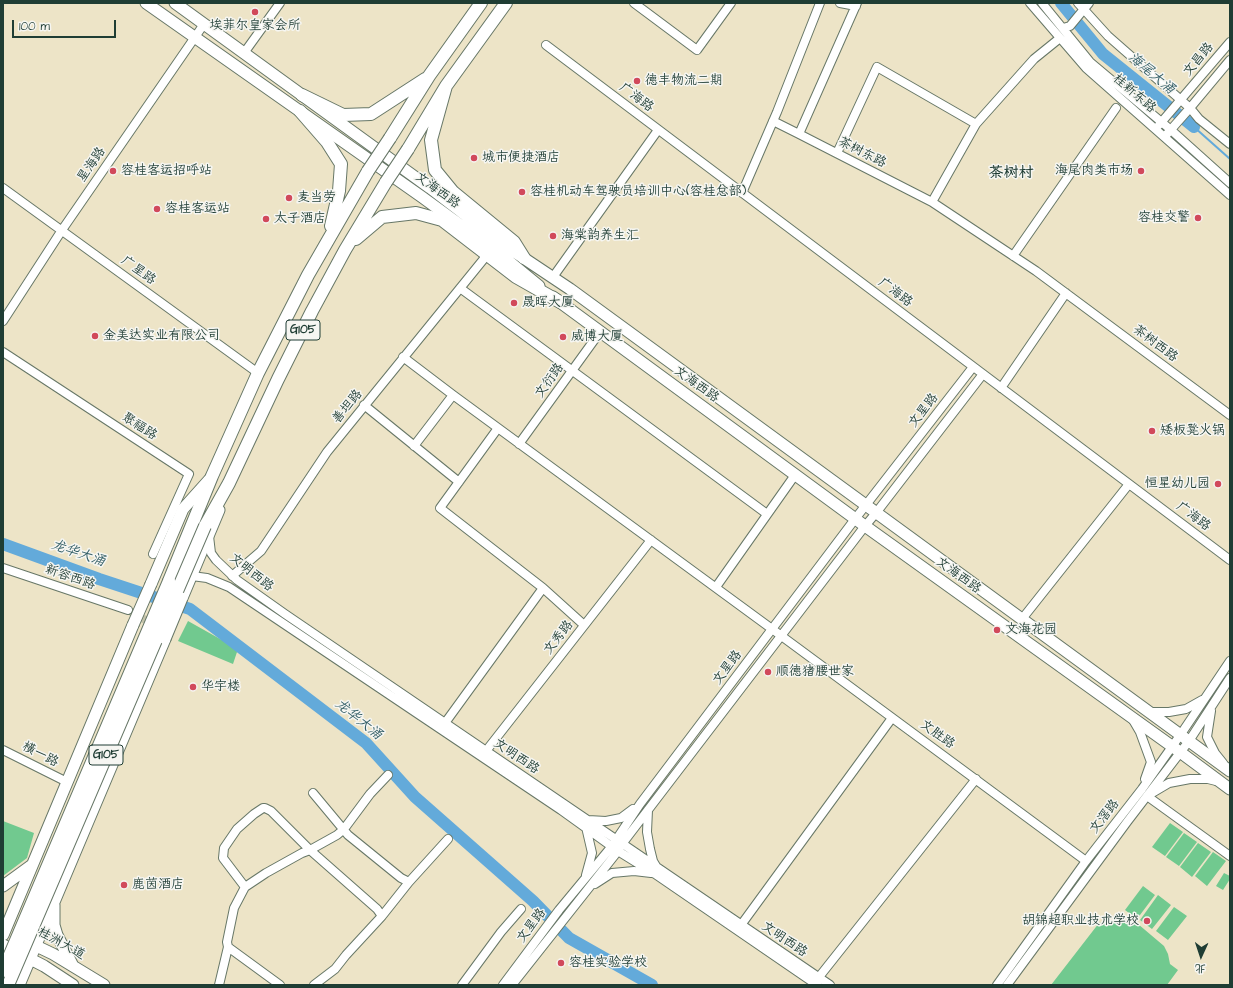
<!DOCTYPE html>
<html>
<head>
<meta charset="utf-8">
<style>
	body { margin:0 }
	#map { position:relative; width:1233px; height:988px; overflow:hidden; background:#ede4c7; font-family:"Architects Daughter","LXGW WenKai TC",sans-serif }
	canvas { display:block }
	.frame { position:absolute; inset:0; border:4px solid #1f3d34; pointer-events:none }
	.north { position:absolute; left:1181px; top:936px; width:40px; height:40px; -webkit-text-stroke:3px #f6f6f2; paint-order:stroke; rotate:183deg; font-size:11px; font-weight:700; line-height:16px; text-align:center; color:#1f3d34 }
	.north::after { content:''; display:block; margin:auto; width:14px; height:18px; background:#1f3d34; clip-path:polygon(50% 0,100% 100%,50% 72%,0 100%) }
	.scale { position:absolute; left:12px; top:20px; width:104px; height:18px; box-sizing:border-box; border:2px solid #1f3d34; border-top:0; padding-left:5px; font-size:12px; line-height:14px; white-space:nowrap; color:#1f3d34; -webkit-text-stroke:3px #f6f6f2; paint-order:stroke }
</style>
</head>
<body>
<div id="map">
<canvas width="1233" height="988"></canvas>
<div class="frame"></div>
<div class="north">北</div>
<div class="scale">100 m</div>
</div>
<script>
const ctx = document.querySelector('canvas').getContext('2d');
ctx.lineJoin = 'round';
function paint(path, color) {
  ctx.fillStyle = color;
  ctx.fill(path, 'evenodd');
}
function poly(rows) {
  const path = new Path2D();
  for (const r of rows) {
    path.moveTo(r[0], r[1]);
    for (let i = 2; i < r.length; i += 2) path.lineTo(r[i], r[i + 1]);
  }
  return path;
}
function stroke(path, color, width, dash) {
  ctx.strokeStyle = color;
  ctx.lineWidth = width;
  ctx.lineCap = dash ? 'butt' : 'round';
  ctx.setLineDash(dash || []);
  ctx.stroke(path);
}
function drawText(font, color, halo, rows, align = 'center') {
  ctx.font = font + ' "Architects Daughter","LXGW WenKai TC",sans-serif';
  ctx.lineWidth = 3;
  ctx.setLineDash([]);
  ctx.textBaseline = 'middle';
  ctx.strokeStyle = halo;
  ctx.fillStyle = color;
  for (const [text, x, y, turn = 0] of rows) {
    ctx.save();
    ctx.translate(x, y);
    ctx.rotate((+turn || 0) * Math.PI / 180);
    ctx.textAlign = isNaN(turn) ? turn : align;
    if (halo) ctx.strokeText(text, 0, 0);
    ctx.fillText(text, 0, 0);
    ctx.restore();
  }
}
paint(poly([
	[188,621,238,649,233,664,178,641],
	[3,821,34,833,27,858,3,876],
	[1170,823,1183,832,1165,856,1152,847],
	[1184,833,1197,842,1179,866,1166,857],
	[1198,843,1211,852,1192,877,1180,867],
	[1213,852,1226,861,1207,886,1195,876],
	[1224,873,1230,876,1230,879,1223,890,1216,886],
	[1143,886,1155,895,1137,919,1125,910],
	[1158,895,1171,905,1152,929,1140,920],
	[1174,907,1187,916,1168,940,1156,931],
	[1123,920,1138,924,1164,946,1168,954,1170,964,1178,970,1167,985,1051,985,1099,923]
]), '#71c98f');
stroke(poly([
	[1194,127,1230,159]
]), '#63aada', 2);
stroke(poly([
	[1061,3,1103,54,1194,127],
	[3,544,99,579,190,609,366,743,415,797,533,901,569,938,652,985]
]), '#63aada', 12);
stroke(poly([
	[128,610,154,625]
]), '#c4c3aa', 8, [8, 4]);
const minor = poly([
	[634,3,697,50,731,3],
	[840,3,856,6],
	[857,3,799,134,932,202,1036,271,1230,415],
	[1030,3,1086,68,1230,195],
	[1042,3,1090,62,1171,130,1230,183],
	[1078,3,1108,36,1190,108,1199,119,1230,144],
	[1063,28,1070,26,1089,3],
	[546,45,1230,560],
	[244,53,280,3],
	[773,121,799,134],
	[1159,125,1230,42],
	[1167,134,1190,108,1230,60],
	[837,153,877,67,976,124],
	[3,188,258,373],
	[742,193,777,112,820,3],
	[932,202,976,124,1034,59,1060,38],
	[1013,256,1116,108],
	[553,277,658,130],
	[460,288,767,514],
	[3,321,62,230,204,24],
	[3,352,189,474,153,554],
	[403,357,453,395,772,629,1086,861],
	[1001,388,1066,293],
	[364,405,459,482],
	[498,428,440,508,543,588,584,625],
	[519,444,600,332],
	[414,446,453,395],
	[209,536,211,553,216,560,237,580,285,614,830,985],
	[3,568,128,610],
	[192,576,207,578,229,587,561,810,618,851,655,874,817,985],
	[232,576,261,551,327,452,487,255],
	[716,587,795,475],
	[1022,619,1129,484],
	[1211,711,1207,737,1215,753,1223,763],
	[1150,712,1169,712,1186,709,1202,700],
	[1133,720,1140,732,1151,762,1145,779],
	[445,723,543,588],
	[3,750,67,782],
	[486,751,651,540],
	[1216,781,1208,779,1190,779,1169,783,1147,796,1230,856],
	[313,793,348,835,401,878,409,882],
	[648,810,647,832,650,849,653,861,656,866],
	[588,820,606,821,621,818,633,809],
	[586,875,592,853,586,827],
	[595,884,612,873,634,871,651,873],
	[245,887,223,858,224,848,237,829,254,814,263,808,265,808,271,811,310,850,377,909,382,916],
	[741,925,892,718],
	[228,947,280,985],
	[819,977,976,779],
	[219,985,228,947,227,942,234,908,245,887,266,873,302,853,310,850,337,835,344,829,370,794,388,775],
	[314,985,335,969,346,955,382,916,409,882,448,839],
	[462,985,501,932,521,909],
	[503,985,559,910,612,846,640,804,855,519,973,367],
	[512,985,618,851,622,844,865,526,876,513,983,374],
	[997,985,1086,861,1142,789,1181,734,1230,661],
	[1007,985,1127,822,1189,741,1230,678]
]);
const major = poly([
	[146,3,422,197,500,254,539,286],
	[175,3,430,188,507,247,570,289,1230,771],
	[553,297,865,526,1180,752,1230,789],
	[151,584,183,509,209,480],
	[182,598,219,510],
	[3,886,32,865],
	[54,905,54,925,57,935,73,966],
	[3,935,133,625],
	[30,943,53,954,104,985],
	[3,945,44,966,73,985],
	[19,985,165,639]
]);
const highway = poly([
	[446,86,431,140,435,170,453,192,514,242,524,258],
	[302,95,343,115,371,114,425,79],
	[300,111,327,142,341,164,339,191,331,226],
	[390,138,429,76,481,3],
	[408,149,446,86,506,3],
	[356,239,382,217,416,213,442,220,516,277,560,302],
	[205,526,229,483,278,379,312,311,345,250,386,182],
	[169,581,212,476,258,373,308,275,368,171]
]);
stroke(minor, '#677767', 10);
stroke(major, '#677767', 13);
stroke(highway, '#677767', 14);
stroke(minor, '#fff', 8);
stroke(major, '#fff', 11);
stroke(highway, '#fff', 12);
const majorBridge = poly([
	[133,625,151,584],
	[165,639,182,598]
]);
const highwayBridge = poly([
	[368,171,390,138],
	[386,182,408,149],
	[3,971,169,581],
	[8,985,205,526]
]);
stroke(majorBridge, '#677767', 13, []);
stroke(highwayBridge, '#677767', 14, []);
stroke(majorBridge, '#fff', 11);
stroke(highwayBridge, '#fff', 12);
for (const [x, y, r, color] of [
	[255,12,4,"#d1495b"],
	[637,81,4,"#d1495b"],
	[474,158,4,"#d1495b"],
	[113,171,4,"#d1495b"],
	[1141,171,4,"#d1495b"],
	[522,192,4,"#d1495b"],
	[289,198,4,"#d1495b"],
	[157,209,4,"#d1495b"],
	[1198,218,4,"#d1495b"],
	[266,219,4,"#d1495b"],
	[553,236,4,"#d1495b"],
	[514,303,4,"#d1495b"],
	[95,336,4,"#d1495b"],
	[563,337,4,"#d1495b"],
	[1152,431,4,"#d1495b"],
	[1218,484,4,"#d1495b"],
	[997,630,4,"#d1495b"],
	[768,672,4,"#d1495b"],
	[193,687,4,"#d1495b"],
	[124,885,4,"#d1495b"],
	[1147,921,4,"#d1495b"],
	[561,963,4,"#d1495b"]
]) {
  const dot = new Path2D();
  dot.arc(x, y, r, 0, 2 * Math.PI);
  ctx.fillStyle = color;
  ctx.fill(dot);
  stroke(dot, '#f6f6f2', 1.5);
}
for (const [x, y, w] of [
	[303,330,34],
	[106,755,34]
]) {
  const box = new Path2D();
  box.roundRect(x - w / 2, y - 10, w, 20, 3);
  ctx.fillStyle = '#f6f6f2';
  ctx.fill(box);
  stroke(box, '#1f3d34', 1);
}
drawText('bold 12px', '#1f3d34', null, [
	["G105",303,330],
	["G105",106,755]
]);
drawText('13px', '#1f3d34', '#f6f6f2', [
	["埃菲尔皇家会所",255,26,"center"],
	["德丰物流二期",645,81],
	["城市便捷酒店",482,158],
	["容桂客运招呼站",121,171],
	["海尾肉类市场",1133,171,"right"],
	["容桂机动车驾驶员培训中心(容桂总部)",530,192],
	["麦当劳",297,198],
	["容桂客运站",165,209],
	["容桂交警",1190,218,"right"],
	["太子酒店",274,219],
	["海棠韵养生汇",561,236],
	["晟晖大厦",522,303],
	["金美达实业有限公司",103,336],
	["威博大厦",571,337],
	["矮板凳火锅",1160,431],
	["恒星幼儿园",1210,484,"right"],
	["文海花园",1005,630],
	["顺德猪腰世家",776,672],
	["华宇楼",201,687],
	["鹿茵酒店",132,885],
	["胡锦超职业技术学校",1139,921,"right"],
	["容桂实验学校",569,963]
], 'left');
drawText('13px', '#1f3d34', '#f6f6f2', [
	["文昌路",1199,60,-50],
	["桂新东路",1134,94,41],
	["广海路",636,98,37],
	["茶树东路",862,153,27],
	["星海路",92,165,-56],
	["文海西路",437,191,36],
	["广星路",138,271,36],
	["广海路",895,293,37],
	["茶树西路",1155,344,37],
	["文衍路",550,381,-54],
	["文海西路",696,385,36],
	["善坦路",348,407,-51],
	["文星路",924,411,-52],
	["聚福路",139,427,33],
	["广海路",1193,517,37],
	["文明西路",251,573,39],
	["文海西路",958,576,36],
	["新容西路",70,578,19],
	["文秀路",559,638,-52],
	["文星路",728,668,-53],
	["文胜路",937,735,36],
	["横一路",40,755,27],
	["文明西路",516,757,34],
	["文滘路",1105,817,-52],
	["文星路",532,926,-53],
	["文明西路",784,940,34],
	["桂洲大道",61,944,29]
]);
drawText('italic 14px', '#335e66', '#f6f6f2', [
	["海尾大涌",1151,74,40],
	["龙华大涌",78,554,19],
	["龙华大涌",358,720,39]
]);
drawText('bold 15px', '#1f3d34', '#f6f6f2', [
	["茶树村",1011,174]
]);
</script>
</body>
</html>
